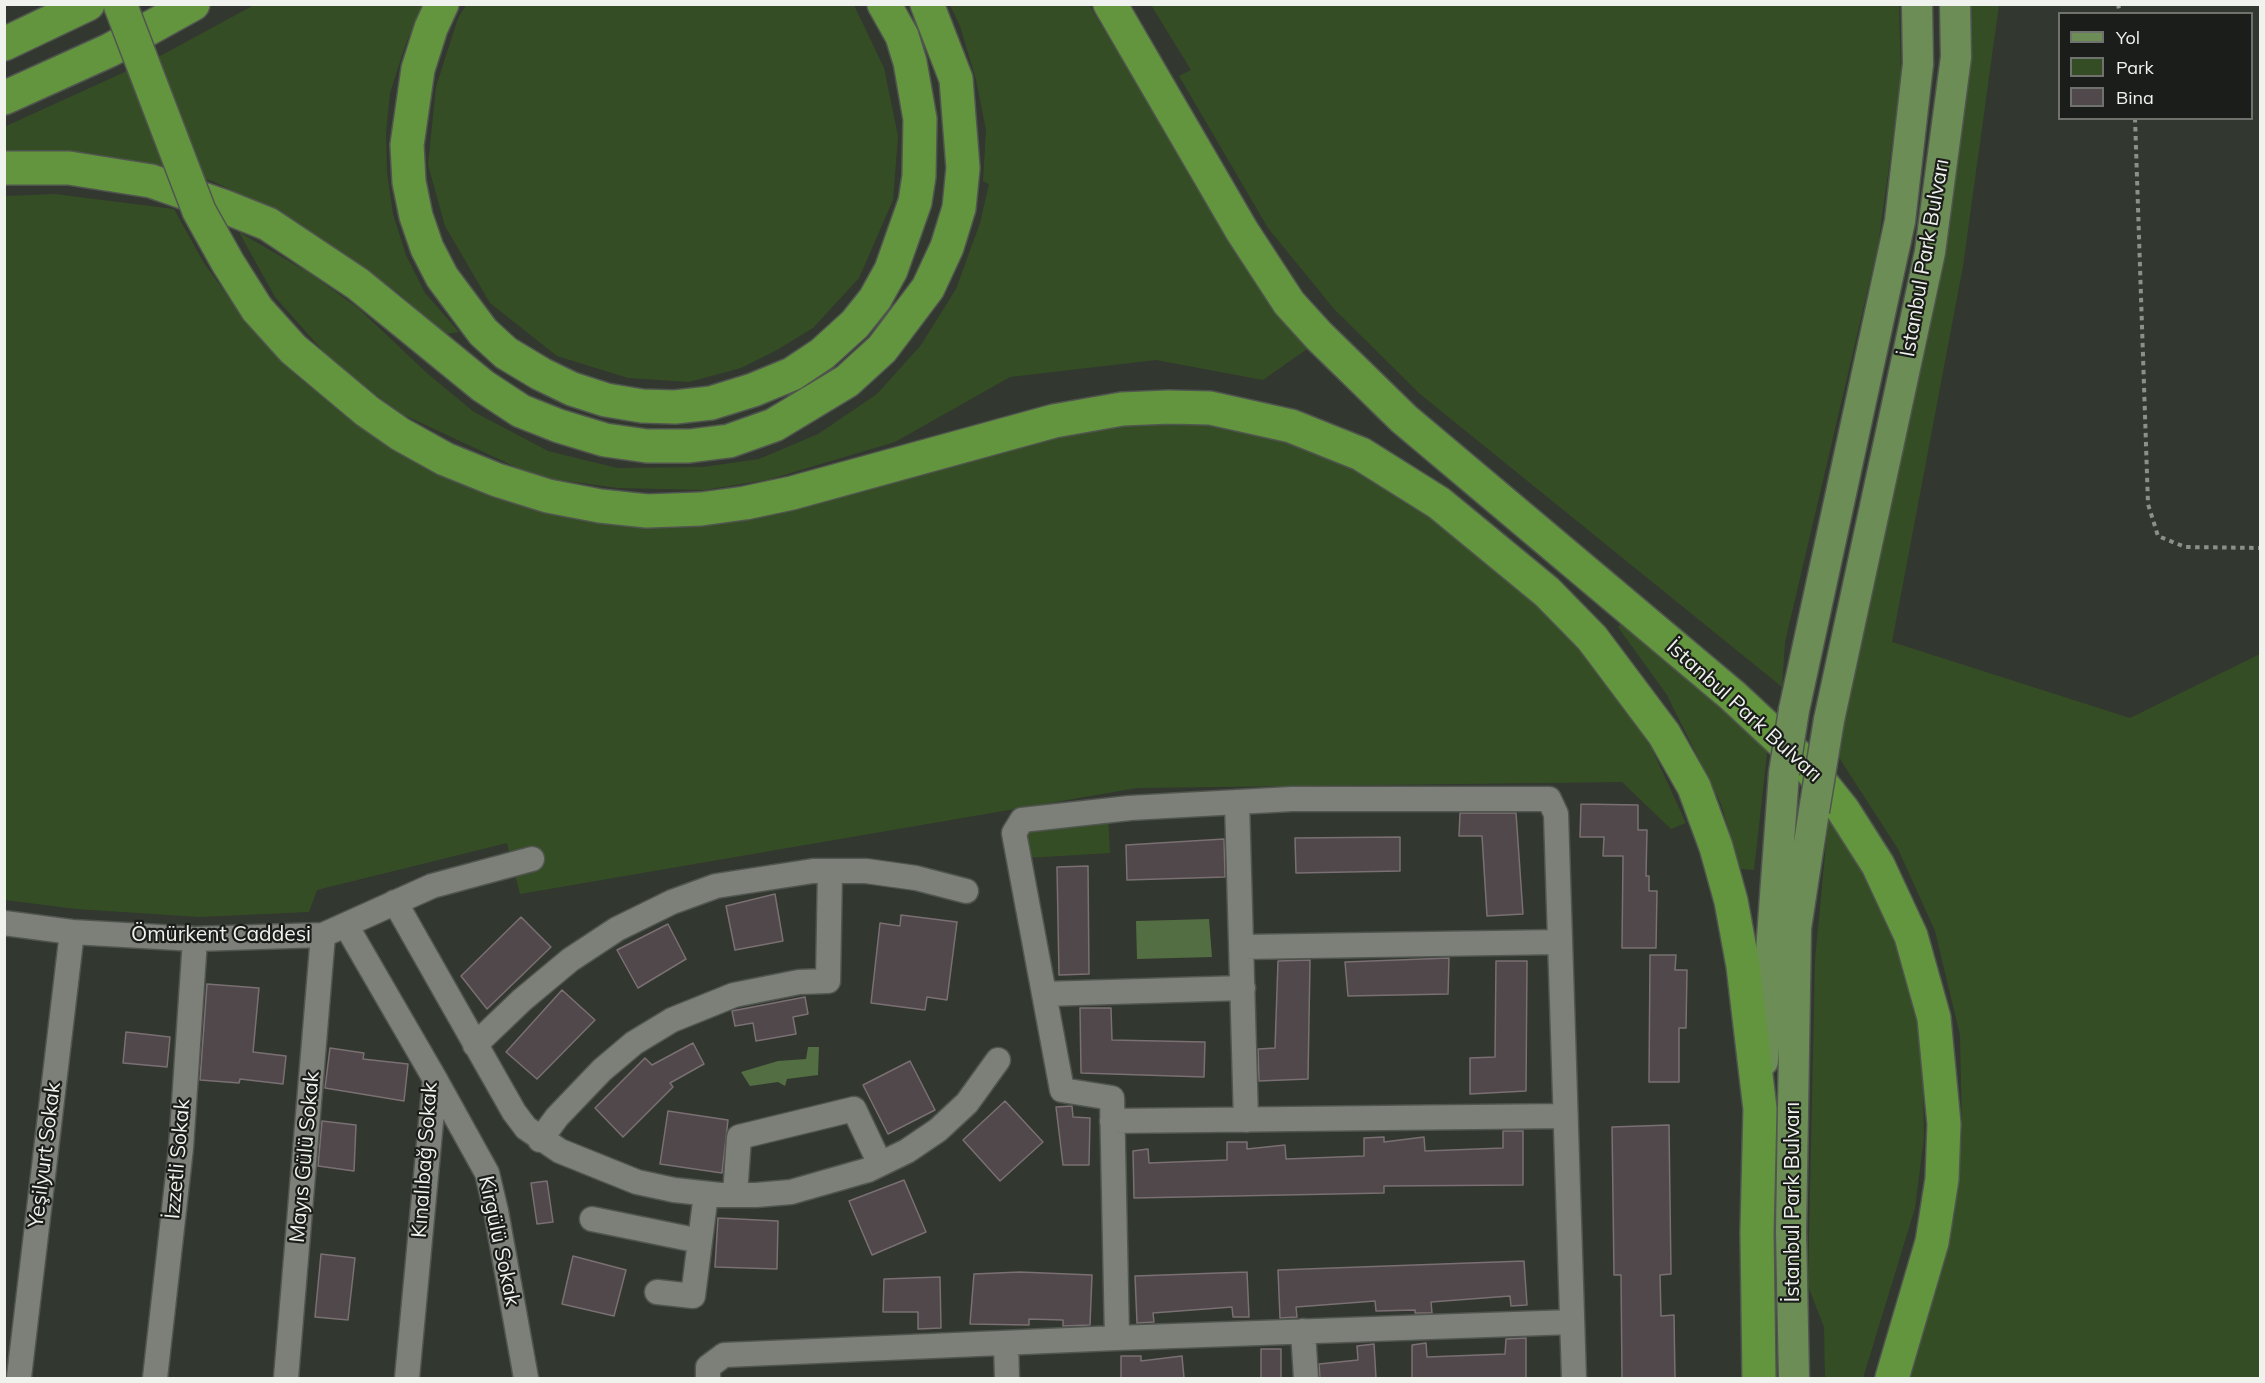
<!DOCTYPE html>
<html>
<head>
<meta charset="utf-8">
<style>
	body { margin:0 }
	#map { position:relative; width:2265px; height:1383px; overflow:hidden; background:#323730; font-family:Mulish,sans-serif }
	canvas { display:block }
	.frame { position:absolute; inset:0; border:6px solid #eff2ed; pointer-events:none }
	.legend { position:absolute; left:2058px; top:12px; width:195px; height:108px; box-sizing:border-box; background:#1b1d1a; border:2px solid #70726e; margin:0; padding:8px 10px; list-style:none; font-size:18px; color:#eff2ed }
	.legend li { display:flex; align-items:center; gap:12px; height:30px }
	.legend b { width:30px; border:2px solid #70726e }
</style>
</head>
<body>
<div id="map">
<canvas width="2265" height="1383"></canvas>
<div class="frame"></div>
<ul class="legend">
<li><b style="height:8px;background:#6d8d56"></b>Yol</li>
<li><b style="height:16px;background:#354d24"></b>Park</li>
<li><b style="height:16px;background:#51484b"></b>Bina</li>
</ul>
</div>
<script>
const ctx = document.querySelector('canvas').getContext('2d');
ctx.lineJoin = 'round';
function paint(path, color) {
  ctx.fillStyle = color;
  ctx.fill(path, 'evenodd');
}
function poly(rows) {
  const path = new Path2D();
  for (const r of rows) {
    path.moveTo(r[0], r[1]);
    for (let i = 2; i < r.length; i += 2) path.lineTo(r[i], r[i + 1]);
  }
  return path;
}
function stroke(path, color, width, dash) {
  ctx.strokeStyle = color;
  ctx.lineWidth = width;
  ctx.lineCap = dash ? 'butt' : 'round';
  ctx.setLineDash(dash || []);
  ctx.stroke(path);
}
function drawText(font, color, halo, rows, align = 'center') {
  ctx.font = font + ' Mulish,sans-serif';
  ctx.lineWidth = 4.5;
  ctx.setLineDash([]);
  ctx.textBaseline = 'middle';
  ctx.strokeStyle = halo;
  ctx.fillStyle = color;
  for (const [text, x, y, turn = 0] of rows) {
    ctx.save();
    ctx.translate(x, y);
    ctx.rotate((+turn || 0) * Math.PI / 180);
    ctx.textAlign = isNaN(turn) ? turn : align;
    if (halo) ctx.strokeText(text, 0, 0);
    ctx.fillText(text, 0, 0);
    ctx.restore();
  }
}
paint(poly([
	[254,5,424,5,406,43,390,93,386,132,387,172,393,214,406,255,425,293,459,332,445,334,397,292,282,213,212,181,151,165,89,153,5,150,4,127,162,55],
	[466,5,854,5,884,68,898,136,893,200,859,278,813,328,777,350,741,368,689,382,628,378,557,356,490,303,445,226,428,165,436,87,458,18],
	[950,5,1089,5,1239,251,1310,347,1263,380,1156,360,1010,377,895,442,767,480,704,490,618,488,537,477,404,415,338,368,275,297,239,232,311,274,358,308,428,374,474,412,548,451,617,468,703,467,759,459,818,434,877,394,921,345,956,289,980,223,989,184,983,181,986,130,976,80,960,26],
	[1151,5,1899,5,1901,79,1878,246,1785,642,1782,687,1420,394,1334,309,1268,228,1179,76,1191,70],
	[1971,5,1999,5,1963,266,1892,642,2130,718,2260,654,2260,1378,1906,1378,1954,1218,1962,1132,1960,1035,1935,931,1898,849,1838,756,1967,65],
	[55,194,174,209,204,263,248,324,298,377,377,439,446,476,471,489,554,511,590,516,1099,423,1229,422,1350,464,1445,522,1591,652,1646,736,1686,823,1671,829,1622,782,1137,788,520,894,507,843,317,890,309,912,199,917,76,909,5,900,4,196],
	[1626,616,1768,745,1754,870,1741,869,1721,804,1667,695,1618,627],
	[1829,812,1869,876,1898,946,1922,1038,1924,1138,1915,1208,1863,1378,1825,1378,1824,1327,1808,1286,1815,960],
	[1108,815,1110,853,1026,858,1025,823]
]), '#354d24');
paint(poly([
	[1209,919,1212,957,1137,959,1136,921],
	[808,1047,819,1047,818,1075,787,1079,785,1086,778,1082,750,1086,741,1072,778,1061,806,1059]
]), '#546e43');
const building = poly([
	[1581,804,1638,805,1638,830,1647,830,1646,876,1649,876,1649,891,1657,891,1656,948,1622,948,1623,856,1603,856,1604,837,1580,837,1581,804],
	[1460,813,1516,813,1523,914,1487,916,1482,836,1459,836,1460,813],
	[1400,837,1400,871,1296,873,1295,838,1400,837],
	[1224,839,1225,877,1127,880,1126,845,1224,839],
	[1088,866,1089,974,1059,975,1057,867,1088,866],
	[775,894,783,941,735,950,726,906,775,894],
	[901,915,957,922,947,1000,927,997,925,1010,871,1003,880,923,900,926,901,915],
	[521,917,551,947,487,1009,461,976,521,917],
	[668,924,686,959,638,988,617,950,668,924],
	[1650,955,1676,955,1675,970,1687,970,1686,1028,1679,1028,1679,1082,1649,1082,1650,955],
	[1449,958,1448,994,1348,996,1345,962,1449,958],
	[1310,960,1308,1079,1259,1081,1258,1049,1275,1048,1278,961,1310,960],
	[1496,961,1527,961,1526,1091,1470,1094,1470,1058,1495,1057,1496,961],
	[207,984,259,988,253,1052,286,1056,283,1084,240,1079,239,1083,200,1080,207,984],
	[562,990,595,1020,537,1079,506,1052,562,990],
	[805,997,808,1014,793,1017,796,1034,756,1041,753,1023,735,1026,732,1011,805,997],
	[1080,1008,1111,1008,1112,1040,1205,1042,1204,1077,1081,1073,1080,1008],
	[126,1032,170,1037,167,1067,123,1063,126,1032],
	[693,1043,704,1064,670,1083,673,1087,623,1137,595,1108,645,1058,652,1065,693,1043],
	[330,1048,364,1053,363,1059,408,1064,404,1101,325,1088,330,1048],
	[910,1061,935,1110,888,1134,863,1085,910,1061],
	[1005,1101,1043,1142,1000,1181,963,1140,1005,1101],
	[1072,1106,1073,1117,1090,1118,1089,1165,1063,1165,1056,1107,1072,1106],
	[668,1111,728,1120,722,1173,660,1164,668,1111],
	[322,1121,356,1125,354,1171,318,1166,322,1121],
	[1669,1125,1671,1274,1660,1275,1661,1316,1674,1315,1675,1378,1622,1378,1621,1275,1614,1275,1612,1127,1669,1125],
	[1503,1131,1523,1131,1523,1185,1384,1186,1384,1193,1134,1198,1133,1151,1148,1149,1149,1163,1227,1160,1227,1142,1247,1142,1247,1149,1285,1145,1286,1159,1364,1156,1364,1138,1384,1137,1384,1142,1424,1137,1425,1151,1503,1148,1503,1131],
	[904,1180,926,1232,872,1255,849,1201,904,1180],
	[547,1181,553,1222,537,1224,531,1183,547,1181],
	[718,1218,778,1221,777,1269,715,1267,718,1218],
	[321,1254,355,1258,348,1320,315,1317,321,1254],
	[573,1256,626,1270,614,1316,562,1304,573,1256],
	[1524,1261,1527,1305,1511,1306,1510,1296,1431,1302,1432,1313,1415,1313,1415,1310,1376,1311,1375,1301,1296,1307,1297,1317,1280,1318,1278,1270,1524,1261],
	[1020,1272,1092,1275,1090,1325,1063,1326,1063,1320,1029,1319,1029,1325,970,1324,974,1274,1020,1272],
	[1247,1272,1249,1317,1233,1317,1232,1307,1153,1313,1154,1322,1137,1323,1135,1276,1247,1272],
	[940,1277,941,1328,918,1329,918,1312,883,1312,884,1279,940,1277],
	[1526,1338,1526,1378,1412,1378,1412,1345,1426,1343,1427,1357,1505,1354,1506,1339,1526,1338],
	[1374,1344,1376,1378,1320,1378,1319,1364,1358,1360,1357,1346,1374,1344],
	[1261,1349,1281,1349,1281,1378,1261,1378,1261,1349],
	[1121,1356,1141,1356,1141,1361,1182,1356,1184,1378,1121,1378,1121,1356]
]);
paint(building, '#51484b');
stroke(building, '#7a7073', 1.5);
const minor = poly([
	[1237,802,1246,1120],
	[395,902,514,1112,526,1128,560,1151,637,1182,674,1190,720,1195,756,1195,791,1192,868,1170,907,1151,938,1130,967,1103,998,1060],
	[4,923,72,932,195,939,323,935,432,886,532,859],
	[347,927,435,1079,407,1378],
	[1242,947,1559,942],
	[1044,994,1243,988],
	[475,1045,522,1000,570,960,617,929,672,902,716,886,813,871,866,871,916,878,966,891],
	[435,1079,487,1173,496,1211,526,1378],
	[1112,1121,1564,1116],
	[540,1140,557,1117,602,1070,634,1043,672,1020,734,995,799,982,828,981,830,871],
	[735,1195,739,1137,854,1109,880,1164],
	[592,1219,700,1241,706,1194],
	[657,1292,693,1296,700,1241],
	[1303,1331,1306,1378],
	[1117,1338,1572,1322],
	[1006,1343,1007,1378],
	[19,1377,72,932],
	[155,1378,181,1148,195,939],
	[286,1378,323,935],
	[708,1378,708,1367,724,1355,1117,1338,1112,1098,1062,1090,1014,833,1022,820,1130,808,1292,799,1549,799,1556,814,1574,1378]
]);
const major = poly([
	[1794,710,1900,221,1918,64,1917,4],
	[1829,720,1930,252,1956,57,1955,4],
	[1763,1061,1784,773],
	[1794,1378,1791,1232,1796,928,1814,811]
]);
const highway = poly([
	[442,4,431,28,418,69,407,145,409,182,416,216,427,248,442,277,483,332,506,353,541,374,572,389,606,400,642,406,675,407,711,403,753,390,792,374,822,354,855,324,875,299,891,270,915,202,919,176,920,119,910,62,902,36,884,4],
	[1110,4,1242,231,1289,303,1319,336,1404,419,1733,696,1807,765,1843,810,1878,865,1911,936,1934,1018,1944,1124,1942,1179,1932,1242,1892,1378],
	[4,44,88,4],
	[4,98,110,50,193,4],
	[4,168,69,168,151,181,223,206,268,224,358,284,483,386,521,411,559,426,605,440,647,446,689,446,729,441,774,425,847,381,882,349,928,288,947,247,959,208,963,168,956,79,927,4],
	[257,309,293,349,367,411,400,434,445,459,497,480,548,496,600,506,647,511,701,509,745,503,792,493,1054,421,1122,409,1169,407,1210,408,1291,426,1361,454,1439,503,1547,592,1592,638,1664,734,1694,787,1716,847,1731,901,1743,966,1760,1109,1757,1232,1759,1378]
]);
stroke(minor, '#51554f', 27);
stroke(major, '#51554f', 33);
stroke(highway, '#51554f', 36);
stroke(poly([
	[2118,4,2120,14],
	[2135,118,2148,504,2158,536,2185,547,2260,548]
]), '#8b9089', 4, [4.5, 4.5]);
stroke(minor, '#7c8079', 24);
stroke(major, '#6d8d56', 30);
stroke(highway, '#63953e', 33);
const majorBridge = poly([
	[1784,773,1794,710],
	[1814,811,1829,720]
]);
const highwayBridge = poly([
	[120,4,199,211,228,263,257,309]
]);
stroke(majorBridge, '#51554f', 33, []);
stroke(highwayBridge, '#51554f', 36, []);
stroke(majorBridge, '#6d8d56', 30);
stroke(highwayBridge, '#63953e', 33);
drawText('21px', '#eff2ed', '#1b1d1a', [
	["İstanbul Park Bulvarı",1925,258,-80],
	["İstanbul Park Bulvarı",1744,711,42],
	["Ömürkent Caddesi",221,935],
	["Yeşilyurt Sokak",45,1155,-83],
	["Mayıs Gülü Sokak",305,1157,-85],
	["İzzetli Sokak",178,1159,-85],
	["Kınalıbağ Sokak",425,1160,-86],
	["İstanbul Park Bulvarı",1793,1202,-90],
	["Kirgülü Sokak",499,1241,78]
]);
</script>
</body>
</html>
